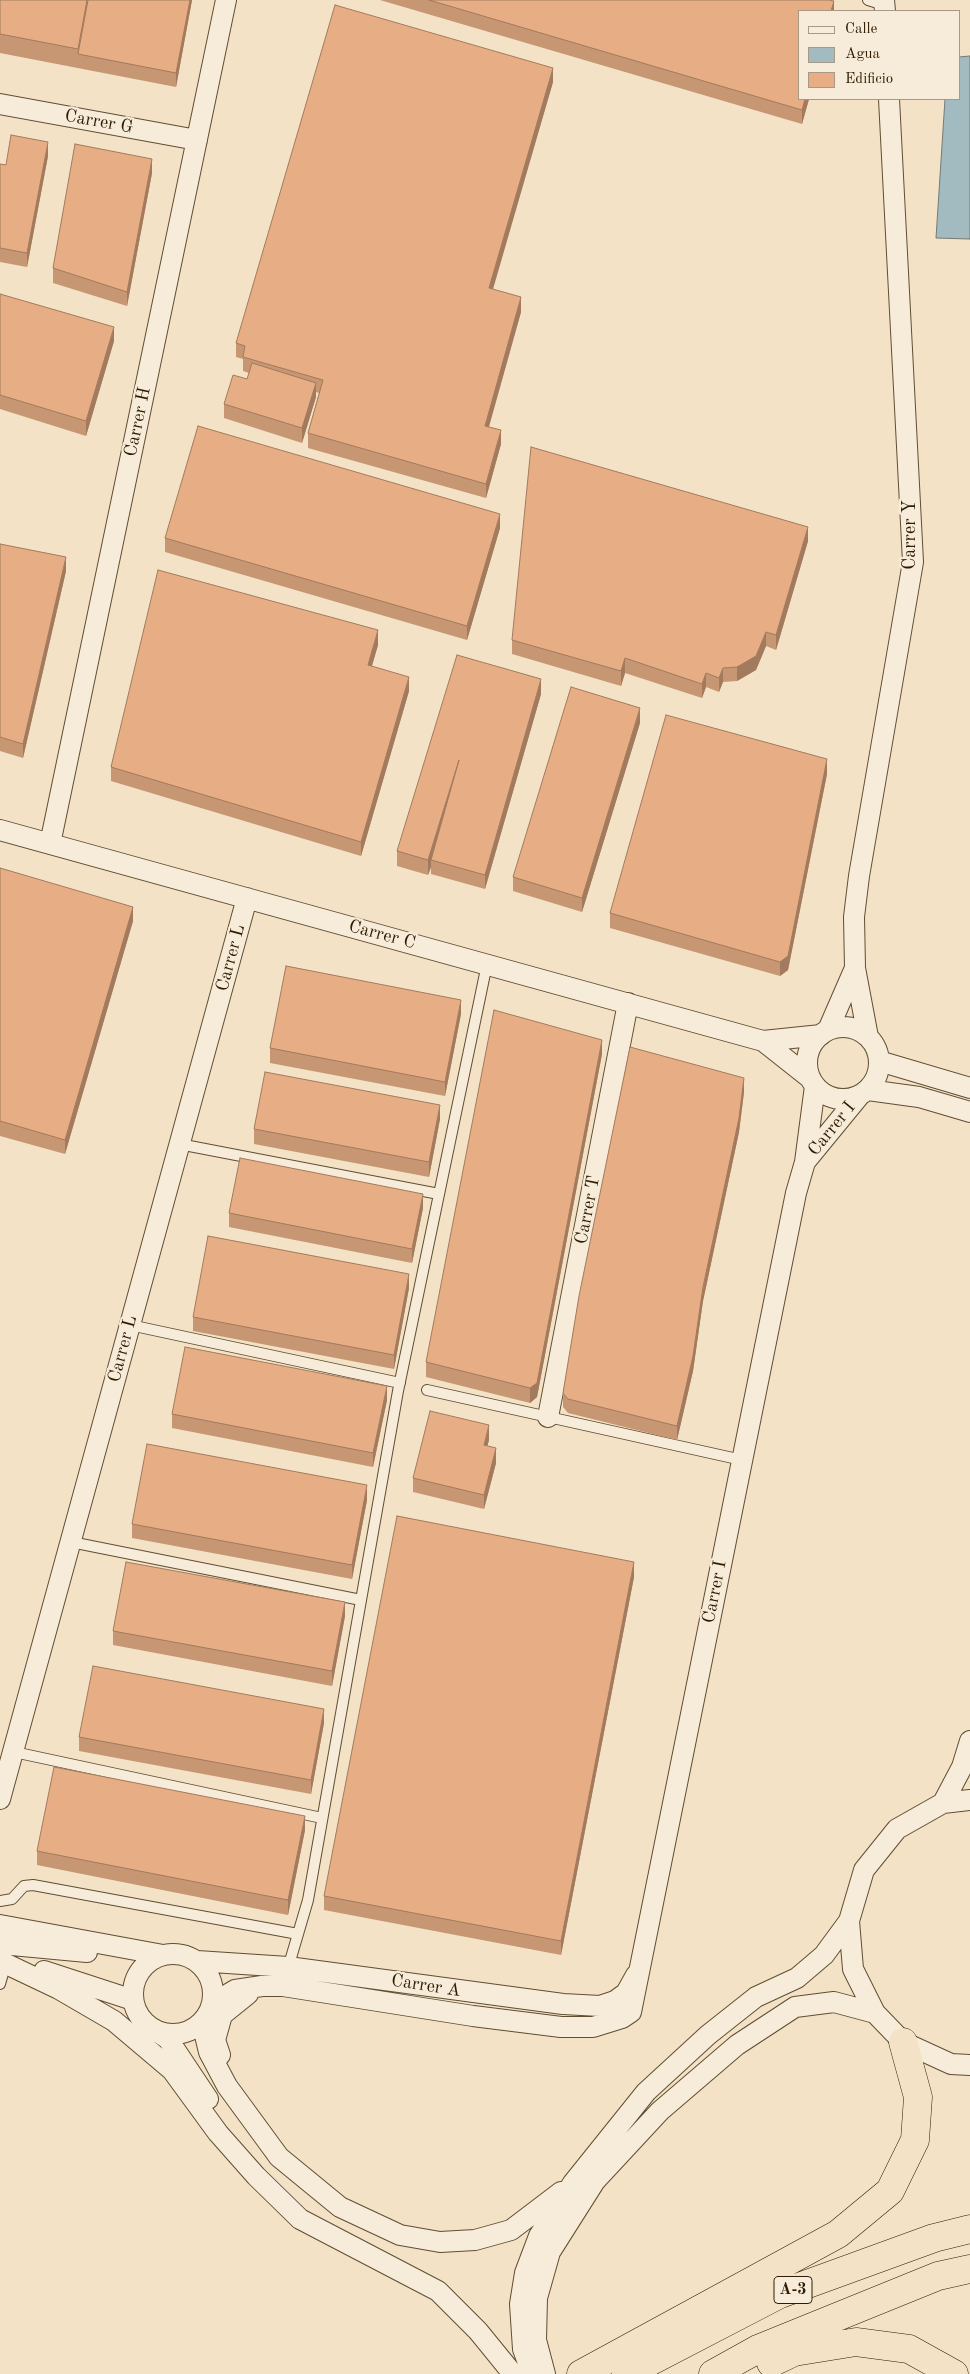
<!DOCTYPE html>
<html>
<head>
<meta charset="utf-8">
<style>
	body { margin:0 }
	#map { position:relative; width:970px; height:2374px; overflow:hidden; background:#f3e2c5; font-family:"Old Standard TT",serif }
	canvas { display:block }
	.legend { position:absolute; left:798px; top:10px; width:162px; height:90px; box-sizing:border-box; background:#f7ecd9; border:1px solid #a79983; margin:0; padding:6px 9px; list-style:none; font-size:15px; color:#2f1c02 }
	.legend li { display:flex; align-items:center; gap:10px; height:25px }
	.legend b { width:25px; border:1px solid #a79983 }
</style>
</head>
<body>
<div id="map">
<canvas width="970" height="2374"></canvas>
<ul class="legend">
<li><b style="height:6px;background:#f7ecd9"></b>Calle</li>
<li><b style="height:14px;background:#a1bbc0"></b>Agua</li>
<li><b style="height:14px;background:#e7ae85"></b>Edificio</li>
</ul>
</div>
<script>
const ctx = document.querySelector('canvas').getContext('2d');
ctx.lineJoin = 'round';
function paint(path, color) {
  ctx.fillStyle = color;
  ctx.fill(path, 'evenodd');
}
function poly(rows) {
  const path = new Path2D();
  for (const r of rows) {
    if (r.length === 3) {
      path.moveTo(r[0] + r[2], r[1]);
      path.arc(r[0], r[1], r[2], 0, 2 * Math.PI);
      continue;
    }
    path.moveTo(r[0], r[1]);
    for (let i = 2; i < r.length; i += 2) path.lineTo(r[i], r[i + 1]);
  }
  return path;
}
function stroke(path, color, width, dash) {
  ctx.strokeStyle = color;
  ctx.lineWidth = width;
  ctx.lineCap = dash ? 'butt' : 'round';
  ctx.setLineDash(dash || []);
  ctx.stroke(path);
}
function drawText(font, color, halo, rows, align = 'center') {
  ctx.font = font + ' "Old Standard TT",serif';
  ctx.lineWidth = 4.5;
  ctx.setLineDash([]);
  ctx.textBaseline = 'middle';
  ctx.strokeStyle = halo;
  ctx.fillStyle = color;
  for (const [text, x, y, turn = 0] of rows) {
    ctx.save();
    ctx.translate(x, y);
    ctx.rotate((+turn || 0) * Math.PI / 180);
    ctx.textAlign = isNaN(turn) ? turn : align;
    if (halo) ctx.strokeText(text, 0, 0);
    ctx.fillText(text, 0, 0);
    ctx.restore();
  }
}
const water = poly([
	[970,56,970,239,936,238,945,99,959,99,959,57,970,56]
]);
paint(water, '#a1bbc0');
stroke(water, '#737b74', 1);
const service = poly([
	[868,0,884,5],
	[179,1144,439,1194],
	[130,1325,400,1383],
	[427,1390,742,1460],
	[71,1542,361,1600],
	[14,1752,322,1818],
	[0,1901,12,1899,24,1886,33,1885,298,1934],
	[288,1968,308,1900,398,1391,487,964],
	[0,1984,6,1963]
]);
const minor = poly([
	[884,0,885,11],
	[0,104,197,140],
	[0,830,763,1041],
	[50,844,226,0],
	[855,968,854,917,859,876,913,562,889,99],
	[843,1063,36],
	[828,1030,855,968,868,1037],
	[879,1061,970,1088],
	[811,1079,763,1041,821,1035],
	[815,1086,805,1162,860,1095],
	[868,1090,919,1097,970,1112],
	[548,1417,628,1003],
	[0,1799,247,898],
	[970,1800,943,1803,897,1829,864,1870,849,1921,853,1969,875,2013,903,2042,951,2064,970,2065],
	[943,1803,962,1767,970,1741],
	[0,1925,163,1955],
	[0,1944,87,1952],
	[173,1994,40],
	[0,1961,59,1989,114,2021,172,2070,218,2133,256,2176,300,2219,438,2291,478,2331,513,2374],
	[197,1961,288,1967,563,2004,600,2006,615,2001,626,1993,636,1975],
	[44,1971,133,2000],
	[213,2003,235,1990,262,1986,283,1986,473,2016,561,2027,593,2027,622,2018,631,2012,796,1193,805,1162],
	[202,2023,209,2052,227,2086,279,2157,340,2207,400,2235,440,2242,475,2240,511,2230,561,2192],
	[155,2030,168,2039,208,2099],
	[220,2055,215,2040,222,2015,248,1994],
	[532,2374,523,2349,520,2304,525,2273,539,2236,573,2183,646,2092,708,2035,756,1997,797,1978,824,1955,849,1921],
	[545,2374,536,2340,537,2298,550,2252,595,2181,660,2111,737,2045,795,2007,834,2002,875,2013]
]);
const motorway = poly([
	[771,2363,794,2352,856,2342,909,2349,954,2374],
	[581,2374,838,2234,890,2191,915,2140,918,2097,903,2042],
	[626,2374,780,2294,934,2238,970,2229],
	[713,2374,758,2349,938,2276,970,2269]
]);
stroke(service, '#604e33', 12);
stroke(minor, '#604e33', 22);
stroke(motorway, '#2f1c02', 29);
stroke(service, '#f7ecd9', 10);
stroke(minor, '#f7ecd9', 20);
stroke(motorway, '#f3e2c5', 28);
paint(poly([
	[0,0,192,0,176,87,0,53],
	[380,0,829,0,834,11,802,124],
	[553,82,492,289,521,312,489,427,501,444,486,498,308,448,308,433,319,393,316,392,316,397,302,443,224,418,224,404,247,379,249,373,243,371,243,359,236,357,236,343],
	[48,156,27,267,0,262,0,164,6,165],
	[152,173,127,306,53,283,53,268],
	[0,294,114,341,86,436,0,409],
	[500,528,467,640,165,552,165,538],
	[808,541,776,650,766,646,756,670,737,681,723,682,719,692,706,687,702,698,625,673,621,686,512,654,512,640],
	[0,544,66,571,23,758,0,751],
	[378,645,372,666,409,691,361,856,111,781,111,767],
	[541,694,485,889,431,874,431,867,428,875,397,866,397,851],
	[640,723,582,912,513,891,513,877],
	[827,774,788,970,780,976,610,928,610,913],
	[0,868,133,921,65,1154,0,1136],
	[461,1014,445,1096,270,1063,270,1048],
	[602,1054,537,1397,530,1403,426,1377,426,1362],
	[744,1092,739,1132,703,1301,693,1371,677,1440,568,1413,563,1407,563,1393],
	[440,1119,429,1177,254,1144,254,1129],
	[423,1208,412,1263,229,1227,229,1213],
	[409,1288,394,1369,193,1331,193,1317],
	[387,1400,373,1467,172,1428,172,1414],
	[489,1440,487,1446,496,1463,484,1509,413,1492,413,1478],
	[367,1500,352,1579,132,1538,132,1524],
	[634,1577,561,1955,324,1910,324,1896],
	[345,1616,332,1686,113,1645,113,1631],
	[324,1723,311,1794,79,1751,79,1737],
	[305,1830,288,1915,37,1865,37,1851]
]), '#c79672');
paint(poly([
	[190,0,192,0,176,87,176,73],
	[834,1,834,11,831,11],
	[553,68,553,82,489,303,489,288],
	[805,99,809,99,802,124,802,110],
	[48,142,48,156,27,267,27,253],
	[152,159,152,173,127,306,127,292],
	[521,297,521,312,485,440,485,426],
	[114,327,114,341,86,436,86,421],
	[316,383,316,397,302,443,302,428],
	[501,430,501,444,486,498,486,484],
	[500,514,500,528,467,640,467,626],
	[808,527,808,541,776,650,776,635],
	[66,557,66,571,23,758,23,744],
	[378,630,378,645,368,679,368,665],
	[766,632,766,646,756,670,737,681,737,667],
	[625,658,625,673,621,686,621,671],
	[723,668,723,682,719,692,719,678],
	[706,673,706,687,702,698,702,684],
	[409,677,409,691,361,856,361,842],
	[541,679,541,694,485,889,485,875],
	[640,708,640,723,582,912,582,898],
	[827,759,827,774,788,970,780,976,780,962],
	[459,760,431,860,431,867,428,875,428,860],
	[133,907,133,921,65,1154,65,1140],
	[461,1000,461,1014,445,1096,445,1082],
	[602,1040,602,1054,537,1397,530,1403,530,1388],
	[744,1078,744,1092,739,1132,703,1301,693,1371,677,1440,677,1426],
	[440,1105,440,1119,429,1177,429,1162],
	[423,1194,423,1208,412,1263,412,1249],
	[409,1274,409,1288,394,1369,394,1355],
	[387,1386,387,1400,373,1467,373,1453],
	[489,1425,489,1440,484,1460,484,1445],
	[496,1448,496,1463,484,1509,484,1495],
	[367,1485,367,1500,352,1579,352,1565],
	[634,1562,634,1577,561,1955,561,1941],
	[345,1602,345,1616,332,1686,332,1671],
	[324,1709,324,1723,311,1794,311,1780],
	[305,1816,305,1830,288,1915,288,1900]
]), '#a27a5d');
const building = poly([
	[0,0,87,0,78,49,0,34,0,0],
	[88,0,190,0,176,73,78,54,88,0],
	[429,0,829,0,834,1,831,11,799,11,799,99,805,99,802,110,429,0],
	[335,5,553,68,489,288,521,297,485,426,501,430,486,484,308,433,323,380,243,357,245,346,236,343,335,5],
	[11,135,48,142,27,253,0,248,0,164,6,165,11,135],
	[75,144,152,159,127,292,53,268,75,144],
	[0,294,114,327,86,421,0,395,0,294],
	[252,363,316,383,302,428,224,404,233,375,247,379,252,363],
	[198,426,500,514,467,626,165,538,198,426],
	[531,447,808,527,776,635,766,632,756,656,737,667,723,668,719,678,706,673,702,684,625,658,621,671,512,640,531,447],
	[0,544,66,557,23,744,0,737,0,544],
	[158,570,378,630,368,665,409,677,361,842,111,767,158,570],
	[457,655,541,679,485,875,431,860,459,760,428,860,397,851,457,655],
	[571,687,640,708,582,898,513,877,571,687],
	[666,715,827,759,788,956,780,962,610,913,666,715],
	[0,868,133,907,65,1140,0,1121,0,868],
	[286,966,461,1000,445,1082,270,1048,286,966],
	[494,1010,602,1040,537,1383,530,1388,426,1362,494,1010],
	[630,1047,744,1078,739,1118,703,1287,693,1356,677,1426,568,1399,563,1393,579,1296,630,1047],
	[265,1072,440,1105,429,1162,254,1129,265,1072],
	[240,1158,423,1194,412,1249,229,1213,240,1158],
	[208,1236,409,1274,394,1355,193,1317,208,1236],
	[185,1347,387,1386,373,1453,172,1414,185,1347],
	[430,1411,489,1425,484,1445,496,1448,484,1495,413,1478,430,1411],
	[147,1444,367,1485,352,1565,132,1524,147,1444],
	[397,1516,634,1562,561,1941,324,1896,397,1516],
	[126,1562,345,1602,332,1671,113,1631,126,1562],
	[93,1666,324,1709,311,1780,79,1737,93,1666],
	[54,1767,305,1816,288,1900,37,1851,54,1767]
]);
paint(building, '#e7ae85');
stroke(building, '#a27a5d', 1);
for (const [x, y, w] of [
	[793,2290,38]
]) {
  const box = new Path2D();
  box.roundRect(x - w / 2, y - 13.5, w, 27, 4);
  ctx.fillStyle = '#f7ecd9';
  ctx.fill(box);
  stroke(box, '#2f1c02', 1);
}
drawText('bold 16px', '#2f1c02', null, [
	["A-3",793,2290]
]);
drawText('18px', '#2f1c02', '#f7ecd9', [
	["Carrer G",99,122,10],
	["Carrer H",138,422,-78],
	["Carrer Y",910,535,-90],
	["Carrer C",382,935,15],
	["Carrer L",231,958,-75],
	["Carrer I",832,1129,-51],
	["Carrer T",588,1210,-79],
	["Carrer L",123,1349,-75],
	["Carrer I",715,1592,-79],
	["Carrer A",426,1986,9]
]);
</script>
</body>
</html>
